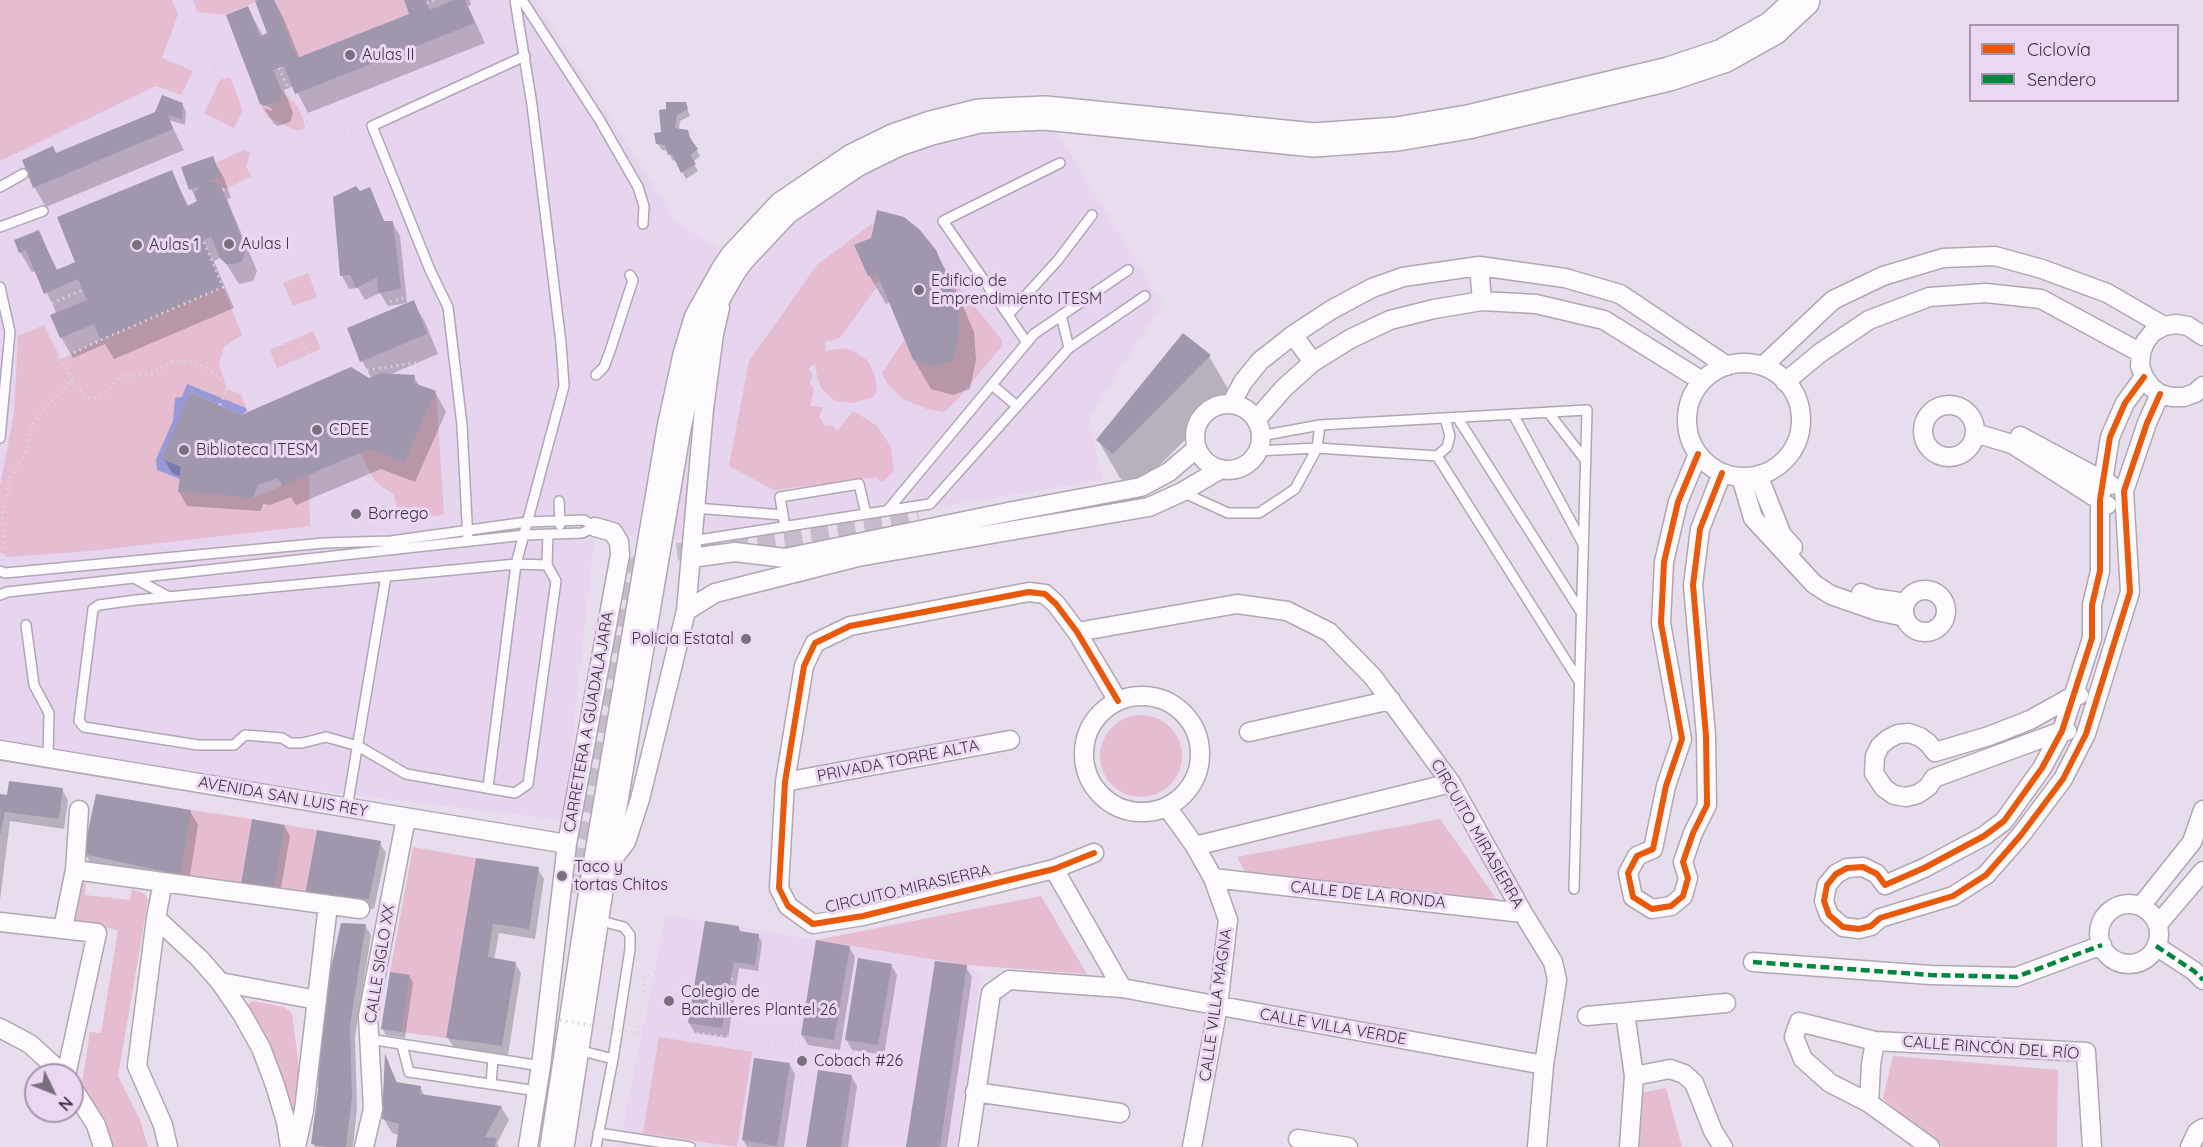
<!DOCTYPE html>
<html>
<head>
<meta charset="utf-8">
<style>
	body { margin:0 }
	#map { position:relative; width:2203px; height:1147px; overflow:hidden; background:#e8dded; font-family:Quicksand,sans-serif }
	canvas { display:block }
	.legend { position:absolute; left:1969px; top:24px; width:210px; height:78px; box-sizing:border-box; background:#ecd7f3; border:2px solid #a696ab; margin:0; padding:8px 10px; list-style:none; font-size:18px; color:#3d3540 }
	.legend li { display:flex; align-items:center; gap:12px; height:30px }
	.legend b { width:30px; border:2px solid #a696ab }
	.north { position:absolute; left:24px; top:1063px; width:60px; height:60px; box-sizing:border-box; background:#ecd7f3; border:2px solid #a696ab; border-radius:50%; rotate:133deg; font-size:16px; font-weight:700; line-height:24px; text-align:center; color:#3d3540 }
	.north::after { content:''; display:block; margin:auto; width:21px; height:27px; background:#79707d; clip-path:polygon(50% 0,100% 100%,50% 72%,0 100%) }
</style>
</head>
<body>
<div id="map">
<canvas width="2203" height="1147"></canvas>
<ul class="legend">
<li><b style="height:8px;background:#e8590c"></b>Ciclovía</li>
<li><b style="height:8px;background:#00873e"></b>Sendero</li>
</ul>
<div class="north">N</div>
</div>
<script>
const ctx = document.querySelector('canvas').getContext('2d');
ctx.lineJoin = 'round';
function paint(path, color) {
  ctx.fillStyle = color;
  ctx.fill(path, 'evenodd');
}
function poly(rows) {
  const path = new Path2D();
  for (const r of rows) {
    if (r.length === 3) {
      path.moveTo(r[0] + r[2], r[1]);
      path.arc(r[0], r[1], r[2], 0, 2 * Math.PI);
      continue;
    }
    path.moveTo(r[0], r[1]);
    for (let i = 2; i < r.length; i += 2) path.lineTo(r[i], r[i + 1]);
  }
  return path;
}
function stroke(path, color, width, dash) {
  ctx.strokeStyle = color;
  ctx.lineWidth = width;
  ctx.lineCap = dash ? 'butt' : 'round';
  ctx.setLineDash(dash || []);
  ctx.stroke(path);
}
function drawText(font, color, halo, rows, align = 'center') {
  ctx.font = font + ' Quicksand,sans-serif';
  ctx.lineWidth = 6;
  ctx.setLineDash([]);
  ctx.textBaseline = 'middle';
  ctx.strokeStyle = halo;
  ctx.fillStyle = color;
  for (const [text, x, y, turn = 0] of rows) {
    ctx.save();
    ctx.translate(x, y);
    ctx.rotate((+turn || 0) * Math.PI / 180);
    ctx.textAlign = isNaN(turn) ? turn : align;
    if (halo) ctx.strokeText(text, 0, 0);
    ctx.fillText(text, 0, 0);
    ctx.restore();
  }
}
paint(poly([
	[0,0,535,0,679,225,737,258,855,160,1045,113,1163,304,1089,418,1102,480,719,543,595,533,563,820,288,787,0,741],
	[666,915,967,965,981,976,956,1147,619,1146]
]), '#e7d4ee');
paint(poly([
	[0,0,172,0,178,14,162,58,193,71,181,95,156,86,0,161],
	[193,0,259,0,226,15,197,12],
	[274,0,404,0,409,14,297,58],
	[230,77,243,111,234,128,204,113,220,80],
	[282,91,297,106,303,118,305,128,298,131,267,117,260,104,265,106,273,105,278,101],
	[244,150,250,153,246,167,252,176,223,190,220,184,210,181,220,177,215,163],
	[873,223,871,238,877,273,880,280,875,284,876,288,840,338,825,342,826,351,844,348,852,350,868,361,875,376,877,388,874,397,852,403,835,401,821,388,817,377,815,363,808,369,813,374,810,383,814,389,810,406,823,407,819,417,825,426,832,425,837,431,853,411,868,420,877,426,891,447,894,471,882,482,876,477,774,490,729,466,749,361,817,265],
	[308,273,317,297,293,306,283,283],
	[949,275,1002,340,1002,346,956,401,944,412,927,409,903,399,887,383,882,373,904,340,913,360,936,367,954,360,960,330,958,301],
	[223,287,242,335,224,347,219,364,227,389,241,394,247,411,241,415,190,392,163,459,181,467,178,492,253,498,309,474,310,526,90,551,7,557,0,552,0,487,14,413,18,336,44,325,61,359,101,340],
	[313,331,321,349,277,368,270,350],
	[436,391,444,515,405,519,398,514,394,495,375,481,360,453,369,449,404,462],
	[1141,756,41],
	[191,810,252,819,241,884,181,875],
	[1440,819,1500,904,1246,874,1237,857],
	[285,825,317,830,305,895,274,890],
	[413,847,476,858,446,1038,402,1032,410,976,390,972],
	[77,881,86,883,85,895,130,900,132,889,145,894,148,900,118,1076,140,1120,148,1147,110,1147,81,1089,90,1032,101,1033,118,930,70,921],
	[1041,896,1087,974,967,965,816,940],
	[253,1001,284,1007,292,1013,298,1060,298,1094,295,1125,245,1007],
	[659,1037,752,1052,737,1147,643,1133],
	[1893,1056,2058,1070,2057,1147,1943,1147,1909,1122,1883,1098],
	[1666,1088,1682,1147,1632,1147,1635,1094]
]), '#e5bcd0');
paint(poly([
	[187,384,246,408,247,411,241,415,190,392,163,459,181,467,180,479,157,470,156,459,173,421,175,398,182,397]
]), '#9799d9');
paint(poly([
	[263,0,274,0,283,17,300,59,411,15,405,0,470,0,471,5,468,6,485,43,308,113,294,86,284,90,293,113,290,122,278,126,274,124,264,108,272,111,272,109,264,104,264,107,262,103,248,8,263,36,269,34],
	[182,104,186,111,185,125,169,120,184,150,46,207,34,187,56,155],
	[685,104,690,116,680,121,679,130,687,131,700,156,693,162,698,171,686,179,676,160,673,161,668,151,662,150,658,144,663,134,660,111],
	[212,158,224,178,231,198,227,199,257,271,253,281,239,284,222,257,214,261,234,308,114,359,105,344,73,358,61,337,57,314,36,271,32,272,20,252,38,231,58,271,77,263,171,172,189,207,198,202,191,189],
	[369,189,385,223,392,222,400,236,407,303,388,306,380,293,365,300,358,288,349,289,342,276,360,193],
	[935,251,952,281,974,332,976,360,970,389,953,395,931,389,914,360,890,302,886,304,869,275],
	[413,302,425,322,438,354,389,375,414,377,420,387,435,392,446,412,415,482,381,469,296,505,291,497,270,505,263,504,261,511,187,506,179,492,182,477,172,473,164,459,240,416,372,379,362,361],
	[1209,356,1231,394,1135,490,1120,478,1098,440],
	[62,790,68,800,64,829,10,821,0,900,0,795,8,797],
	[190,811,198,825,188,888,91,864,85,854],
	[284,826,290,836,279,899,242,884],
	[380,843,386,853,374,909,313,904],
	[478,859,538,869,544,879,535,939,499,933,494,960,515,963,521,973,508,1055,454,1048,448,1038],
	[365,925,371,935,355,1037,357,1108,353,1147,315,1147,313,1144,319,1090],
	[738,927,742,933,758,935,762,942,758,971,739,968,728,1038,695,1033,689,1023],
	[849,947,855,957,840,1050,808,1045,802,1035],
	[891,965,897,975,884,1055,852,1050,846,1039],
	[966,967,972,977,947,1147,908,1147],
	[410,977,413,983,405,1038,386,1035,382,1029],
	[386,1058,398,1084,420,1087,425,1096,501,1107,509,1120,497,1143,499,1147,397,1147,399,1135,392,1133,384,1119],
	[789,1064,795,1074,784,1147,747,1147,743,1140],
	[851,1076,857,1086,848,1147,808,1147]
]), '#0003');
paint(poly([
	[259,0,274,0,297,58,409,14,404,0,426,0,430,10,454,0,465,0,475,23,295,94,284,66,273,70,282,91,281,95,278,102,265,106,260,104,226,15,248,6,260,36,267,33,255,1],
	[162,95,183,103,182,119,168,115,173,129,33,188,22,160,53,146,56,153,155,112],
	[666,102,686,102,688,109,677,115,675,128,688,130,690,138,698,149,690,155,696,164,681,173,672,154,668,155,665,145,656,144,654,133,661,132,659,110,666,109],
	[213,156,221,177,210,181,220,184,246,249,242,261,235,264,226,264,220,258,211,236,203,240,223,287,101,340,94,324,60,338,50,315,87,300,78,279,44,294,26,250,19,253,14,240,39,230,56,270,66,266,75,262,57,217,172,170,187,206,197,201,194,194,200,186,189,190,181,167],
	[356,186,360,191,370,187,384,221,393,221,401,289,378,293,377,277,356,288,350,275,340,276,333,197],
	[877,210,904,217,920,230,936,250,958,301,960,330,954,360,936,367,913,360,877,273,868,276,854,245,871,238],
	[414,300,427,334,360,362,347,328],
	[1183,333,1211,355,1113,454,1096,440],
	[351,367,369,378,381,373,415,375,414,383,436,391,404,463,369,449,283,486,278,478,258,485,253,498,178,492,181,467,162,459,190,392,241,415],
	[9,781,63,788,59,819,5,812,0,835,0,794,7,795],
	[96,794,191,810,181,875,83,854],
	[252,819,285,825,274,890,241,884],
	[317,830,381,841,369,899,305,895],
	[476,858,539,867,529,929,493,924,488,957,516,962,502,1046,446,1038],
	[705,921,739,926,739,931,759,934,755,965,734,962,722,1028,688,1023],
	[341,923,366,924,350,1025,352,1097,346,1147,326,1147,311,1144,318,1090,319,1021],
	[816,940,850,946,834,1040,801,1035],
	[858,958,892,964,878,1045,845,1040],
	[935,961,967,965,940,1147,906,1147],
	[390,972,410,975,402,1032,381,1029],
	[385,1053,396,1082,421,1086,420,1094,502,1106,485,1137,496,1138,495,1147,396,1147,399,1124,382,1119],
	[754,1058,790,1063,777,1146,742,1140],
	[818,1070,852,1075,841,1147,806,1147]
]), '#a097ad');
stroke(poly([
	[571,892,626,585,633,569,638,564,654,555,667,553,788,540,919,519]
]), '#c6bbca', 18, [18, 9]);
const lane = poly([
	[522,0,599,119,638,187,644,206,643,224],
	[0,187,23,174],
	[0,227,43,211],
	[0,287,10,332,0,438],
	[1008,315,943,221,1060,163],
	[1061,315,1069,348],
	[1027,343,1008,315,1058,260,1092,215],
	[596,375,604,367,610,351,633,280,630,275],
	[992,385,1017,406],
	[1548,412,1586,461],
	[1513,414,1583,544],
	[1457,417,1581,612],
	[1260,436,1320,425,1587,410,1574,889],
	[1257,451,1317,448,1437,456,1447,447,1450,436,1445,418],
	[1437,456,1579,681],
	[1182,492,1228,513,1259,513,1295,489,1317,448,1320,425],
	[559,501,560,525],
	[695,508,783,515],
	[887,511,1034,334,1128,270],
	[785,527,780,497,859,484,866,514],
	[468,541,462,425,448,307,430,270,372,126,525,56],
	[692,541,930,504,1069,348,1145,296],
	[516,564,547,565,556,581,528,784,515,793,406,774,358,746,326,737,302,743,290,743,282,738,245,735,234,745,198,745,84,727,79,721,93,609,99,605,136,600,516,564],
	[547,565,548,534],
	[0,571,5,573,324,543,391,541,527,522,584,520,595,527],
	[134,578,169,597],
	[0,595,7,592,525,535,582,533,595,527],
	[26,625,34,685,49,713,48,758],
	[488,787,516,564,564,386,561,343,532,105,515,0],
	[347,808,386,576],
	[369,1039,541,1066],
	[402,1045,409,1072,537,1091],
	[578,1050,613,1059],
	[491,1084,493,1059],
	[598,1133,690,1147],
	[596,1147,613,1059,630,949,630,935,624,927,597,920]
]);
const street = poly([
	[1479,266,1482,301],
	[1293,335,1313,362],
	[2203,336,2188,326,2176,324,2164,326,2153,332,2145,342,2141,353,2140,366,2144,377,2151,387,2160,394,2172,397,2184,397,2195,393,2203,386],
	[1744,420,57],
	[1763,366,1833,300,1883,276,1943,258,1995,256,2042,269,2107,293,2164,326],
	[2144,377,2125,403,2110,437,2100,500,2100,571,2092,605,2092,638,2062,731,2042,768,2004,821,1984,836,1924,868,1885,885,1877,874,1863,867,1847,868,1836,874,1827,885,1824,901,1829,915,1843,927,1859,929,1871,926,1880,918,1953,896,1986,875,2021,835,2063,779,2086,734,2130,592,2124,491,2147,423,2160,394],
	[1785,382,1820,353,1869,320,1929,297,1986,293,2041,299,2141,353],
	[1231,404,1243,382,1260,361,1293,335,1331,310,1372,288,1403,277,1479,266,1565,278,1620,294,1727,366],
	[1228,437,33],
	[1949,431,26],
	[1256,420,1284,388,1313,362,1350,339,1390,320,1434,309,1482,301,1536,304,1604,320,1702,381],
	[1975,433,2012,444,2107,505],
	[2020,436,2111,485],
	[1698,454,1678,502,1664,562,1661,623,1682,739,1666,786,1653,849,1637,856,1628,873,1633,897,1652,909,1671,906,1683,896,1688,878,1683,862,1693,833,1707,805,1706,736,1693,585,1700,529,1722,473],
	[1758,475,1782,535,1793,547],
	[1741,477,1753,518,1814,584,1831,595,1877,611,1905,617],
	[691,558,735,552,785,558,1008,512,1141,487,1169,472,1197,448],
	[1925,611,21],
	[1861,593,1873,598,1906,603],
	[686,611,715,593,858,557,1149,507,1182,492,1221,469],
	[1077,632,1237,604,1287,611,1329,632,1373,677,1451,783,1523,913,1553,962,1557,980,1544,1065,1537,1147],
	[1142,754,58],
	[2067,731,2062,731,1934,778,1928,787,1918,794,1906,797,1894,795,1884,788,1874,773,1875,756,1880,746,1888,739,1898,734,1909,733,1920,737,1928,743,1935,752,1989,736,2030,720,2073,696,2079,695],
	[1249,732,1391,700],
	[0,750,567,844],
	[785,782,1010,740],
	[1167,807,1195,846,1213,878,1228,920,1218,1006,1192,1147],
	[1195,846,1451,783],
	[1094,853,1054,869,863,916,813,924,788,906,779,888,785,782,804,666,815,643,850,626,1029,592,1045,594,1056,604,1077,632,1118,701],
	[605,869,626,842,640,799,686,611,704,409,714,334,720,308],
	[1054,869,1122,988],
	[75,870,360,909],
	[1213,878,1523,913],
	[163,882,156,918,137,1066,163,1125,168,1147],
	[2129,934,30],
	[2141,906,2192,842,2203,810],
	[156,918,200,959,220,982,242,1014,261,1048,275,1085,286,1122,290,1147],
	[0,922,97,933,66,1075],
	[2159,923,2203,871],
	[63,928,75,870,79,810],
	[2156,946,2194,971,2203,980],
	[1753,962,1930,975,2016,977,2102,945],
	[220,982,317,1000],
	[1625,1013,1634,1076,1629,1147],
	[1587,1016,1726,1003],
	[0,1028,30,1044,64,1075],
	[1634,1076,1670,1069,1684,1074,1694,1083,1713,1131,1723,1147],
	[72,1087,96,1125,103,1147],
	[975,1092,1120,1113],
	[1869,1103,1871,1065,1875,1041],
	[1298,1139,1348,1147],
	[296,1147,304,1110,328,905],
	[364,1147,373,1109,368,1016,406,818],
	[528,1147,541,1066,567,844,620,555,619,542,613,532,595,527],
	[968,1147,991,993,1009,980,1122,988,1544,1065],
	[1930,1147,1869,1103,1830,1083,1803,1059,1794,1037,1799,1022,1875,1041,2086,1052,2092,1147],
	[2190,1147,2197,1132,2203,1128]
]);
const highway = poly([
	[557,1147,598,877,674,428,690,355,701,319,728,271,737,258,784,208,855,160,896,140,931,128,979,116,1045,113,1314,140,1397,134,1468,122,1669,74,1723,56,1773,28,1803,0]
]);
stroke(lane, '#afa7b3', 12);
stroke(street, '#afa7b3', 21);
stroke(highway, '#afa7b3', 36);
stroke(poly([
	[182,0,187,13,175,52,216,66],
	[427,3,437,0],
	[241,55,216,66,191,117,294,158,346,131,361,128],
	[279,68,291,96,305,113,309,127],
	[173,159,191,204],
	[28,184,37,199],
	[223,190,252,176,265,146],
	[55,206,232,135],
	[48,222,66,266],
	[350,314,426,291],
	[299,337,308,355],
	[283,344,290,362],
	[59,356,61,359,101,340,223,287,203,240],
	[356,365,368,370,442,359],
	[72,380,36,310,82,290],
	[220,405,227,389],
	[6,561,2,515,8,491,9,479,28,448,32,425,43,410,72,380,86,397,92,399,108,391,119,376,151,374,173,361,193,361,211,371,224,382,227,389,241,394],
	[637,977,645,978,655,970,695,975],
	[731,979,749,982,736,1038],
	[673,1030,908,1060],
	[638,1033,645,978],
	[791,1147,808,1047]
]), '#dad6da', 3, [1.5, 4.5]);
stroke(lane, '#fcfafc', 9);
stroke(street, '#fcfafc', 18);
stroke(highway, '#fcfafc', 33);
stroke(poly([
	[560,1020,638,1033]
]), '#dad6da', 3, [1.5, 4.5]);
stroke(poly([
	[2156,946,2194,971,2203,980],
	[1753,962,1930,975,2016,977,2102,945]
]), '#00873e', 4.5, [9, 4.5]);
stroke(poly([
	[2144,377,2125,403,2110,437,2100,500,2100,571,2092,605,2092,638,2062,731,2042,768,2004,821,1984,836,1924,868,1885,885,1877,874,1863,867,1847,868,1836,874,1827,885,1824,901,1829,915,1843,927,1859,929,1871,926,1880,918,1953,896,1986,875,2021,835,2063,779,2086,734,2130,592,2124,491,2147,423,2160,394],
	[1698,454,1678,502,1664,562,1661,623,1682,739,1666,786,1653,849,1637,856,1628,873,1633,897,1652,909,1671,906,1683,896,1688,878,1683,862,1693,833,1707,805,1706,736,1693,585,1700,529,1722,473],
	[1094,853,1054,869,863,916,813,924,788,906,779,888,785,782,804,666,815,643,850,626,1029,592,1045,594,1056,604,1077,632,1118,701]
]), '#e8590c', 6);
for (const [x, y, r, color] of [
	[350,55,6,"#79707d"],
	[229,244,6,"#79707d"],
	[137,245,6,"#79707d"],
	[919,290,6,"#79707d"],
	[317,430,6,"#79707d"],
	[184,450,6,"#79707d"],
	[356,514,6,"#79707d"],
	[746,639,6,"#79707d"],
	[562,876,6,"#79707d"],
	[669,1001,6,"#79707d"],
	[802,1061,6,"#79707d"]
]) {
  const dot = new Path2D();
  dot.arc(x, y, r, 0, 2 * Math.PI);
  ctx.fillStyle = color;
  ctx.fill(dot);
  stroke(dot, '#ecd7f3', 2);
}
drawText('16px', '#3d3540', '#ecd7f3', [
	["Aulas II",362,55],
	["Aulas I",241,244],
	["Aulas 1",149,245],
	["Edificio de",931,281],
	["Emprendimiento ITESM",931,299],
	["CDEE",329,430],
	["Biblioteca ITESM",196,450],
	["Borrego",368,514],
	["Policia Estatal",734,639,"right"],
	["Taco y",574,867],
	["tortas Chitos",574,885],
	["Colegio de",681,992],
	["Bachilleres Plantel 26",681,1010],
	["Cobach #26",814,1061]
], 'left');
drawText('16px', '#3d3540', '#ecd7f3', [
	["CARRETERA A GUADALAJARA",589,722,-80],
	["PRIVADA TORRE ALTA",898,761,-11],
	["AVENIDA SAN LUIS REY",283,797,10],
	["CIRCUITO MIRASIERRA",1477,834,60],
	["CIRCUITO MIRASIERRA",908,889,-13],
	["CALLE DE LA RONDA",1368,895,6],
	["CALLE SIGLO XX",380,964,-81],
	["CALLE VILLA MAGNA",1216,1005,-82],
	["CALLE VILLA VERDE",1333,1027,10],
	["CALLE RINCÓN DEL RÍO",1991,1048,4]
]);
</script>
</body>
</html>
